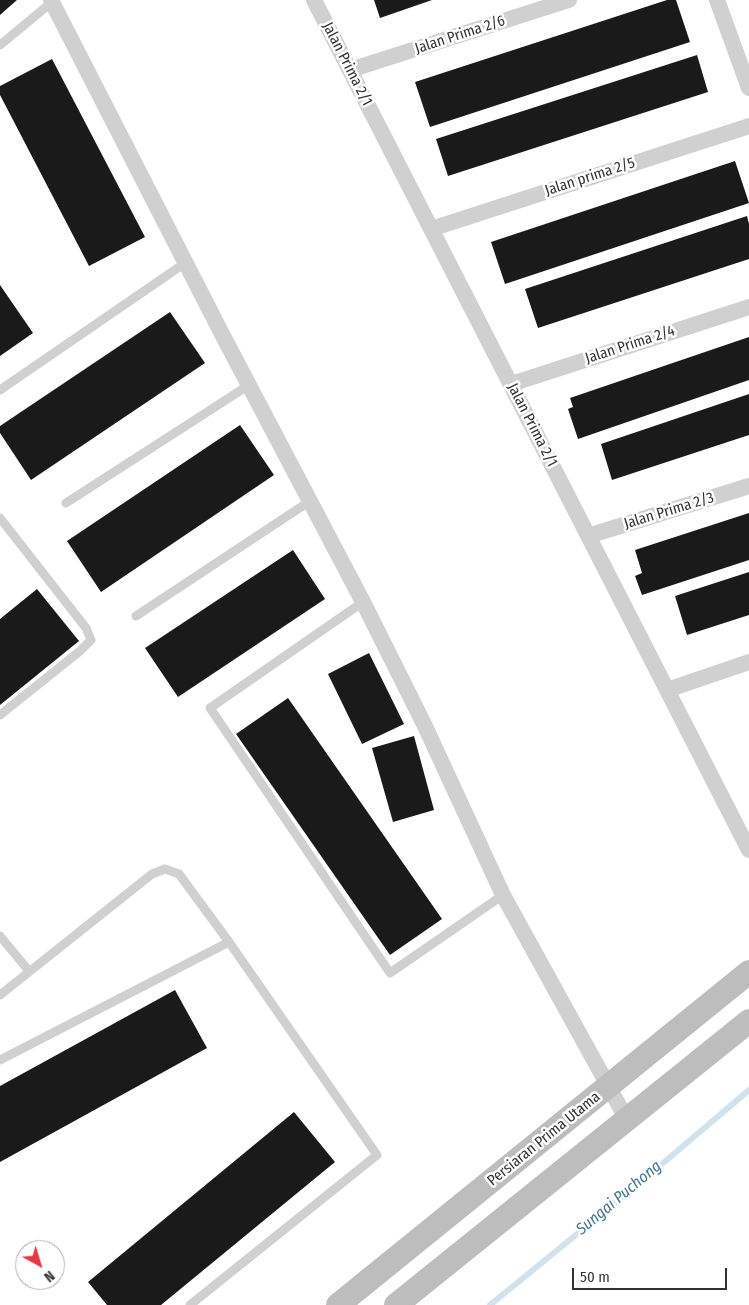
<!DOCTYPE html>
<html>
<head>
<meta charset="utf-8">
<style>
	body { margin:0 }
	#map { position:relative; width:749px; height:1305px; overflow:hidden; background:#fff; font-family:"Fira Sans Condensed",sans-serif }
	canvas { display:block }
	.north { position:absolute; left:15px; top:1240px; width:50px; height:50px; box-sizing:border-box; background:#fff; border:1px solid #adadad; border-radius:50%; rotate:141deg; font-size:14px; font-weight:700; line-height:20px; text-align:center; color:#333 }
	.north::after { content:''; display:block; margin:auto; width:18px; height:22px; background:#e63946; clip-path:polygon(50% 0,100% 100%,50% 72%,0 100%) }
	.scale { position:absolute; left:572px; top:1268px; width:155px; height:22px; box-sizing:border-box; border:2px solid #333; border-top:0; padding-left:6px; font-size:15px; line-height:18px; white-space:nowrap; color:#333; -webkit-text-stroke:4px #fff; paint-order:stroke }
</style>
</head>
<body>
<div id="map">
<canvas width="749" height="1305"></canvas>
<div class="north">N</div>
<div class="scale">50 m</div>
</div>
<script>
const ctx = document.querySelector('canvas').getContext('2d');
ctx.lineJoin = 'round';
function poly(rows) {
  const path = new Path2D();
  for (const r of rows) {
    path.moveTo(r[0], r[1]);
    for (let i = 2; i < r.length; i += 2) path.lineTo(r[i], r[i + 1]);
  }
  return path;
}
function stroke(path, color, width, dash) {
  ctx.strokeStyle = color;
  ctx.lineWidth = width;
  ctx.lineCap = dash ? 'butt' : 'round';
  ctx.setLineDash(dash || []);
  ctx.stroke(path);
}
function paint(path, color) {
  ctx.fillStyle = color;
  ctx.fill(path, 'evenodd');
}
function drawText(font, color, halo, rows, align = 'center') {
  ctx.font = font + ' "Fira Sans Condensed",sans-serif';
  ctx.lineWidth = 5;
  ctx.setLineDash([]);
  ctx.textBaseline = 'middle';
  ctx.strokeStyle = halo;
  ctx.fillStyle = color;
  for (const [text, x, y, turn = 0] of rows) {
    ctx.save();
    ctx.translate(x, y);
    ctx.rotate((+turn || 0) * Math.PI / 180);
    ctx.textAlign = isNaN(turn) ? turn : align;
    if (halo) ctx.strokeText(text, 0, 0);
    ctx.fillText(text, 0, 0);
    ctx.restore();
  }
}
stroke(poly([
	[490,1305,642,1181,749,1090]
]), '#cfe2ee', 6);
paint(poly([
	[0,0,17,0,0,15],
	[374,0,432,0,380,18],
	[667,0,676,0,690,42,430,127,415,82],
	[697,55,708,92,448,176,436,139],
	[52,59,145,237,89,266,0,95,0,86],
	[735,161,749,203,505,284,491,242],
	[747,216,749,224,749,259,538,328,525,289],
	[0,285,33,333,0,356],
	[170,312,205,363,31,480,0,433,0,426],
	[749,337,749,380,578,439,568,409,573,407,570,398],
	[749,394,749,435,612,480,601,444],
	[240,425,274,475,101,592,67,541],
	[749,513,749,560,642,595,635,576,642,573,635,550],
	[293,550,325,599,178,697,145,648],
	[749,572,749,615,687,635,675,596],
	[37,589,79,641,0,705,0,619],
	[369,653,404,724,362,744,328,674],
	[288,698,442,919,390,955,236,734],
	[414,736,434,810,393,822,372,748],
	[175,990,207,1048,0,1162,0,1086],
	[294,1112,335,1162,161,1305,107,1305,88,1282]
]), '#1a1a1a');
stroke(poly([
	[0,45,52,2],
	[0,390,185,263],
	[66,503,249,385],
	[0,518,86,628,91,640,80,651,0,715],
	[363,602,210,708,390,973,503,895],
	[136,616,310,501],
	[0,936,29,971],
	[0,995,152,874,165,869,179,874,229,942,377,1155,190,1305],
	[0,1060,229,942]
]), '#d0d0d0', 9);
stroke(poly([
	[51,0,222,334,363,602,424,724,503,895,627,1120],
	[314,0,749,850],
	[717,0,749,88],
	[350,70,569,0],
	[431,229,749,126],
	[511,384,749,307],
	[588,536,749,486],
	[667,690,749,662]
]), '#d0d0d0', 16);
stroke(poly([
	[338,1305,749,972],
	[396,1305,749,1021]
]), '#bdbdbd', 24);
drawText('15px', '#333', '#fff', [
	["Jalan Prima 2/6",460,35,-18],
	["Jalan Prima 2/1",347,64,63],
	["Jalan prima 2/5",590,177,-18],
	["Jalan Prima 2/4",630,345,-18],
	["Jalan Prima 2/1",532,425,63],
	["Jalan Prima 2/3",669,511,-17],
	["Persiaran Prima Utama",544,1139,-39]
]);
drawText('italic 16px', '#3f7597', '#fff', [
	["Sungai Puchong",619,1198,-40]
]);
</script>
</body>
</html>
